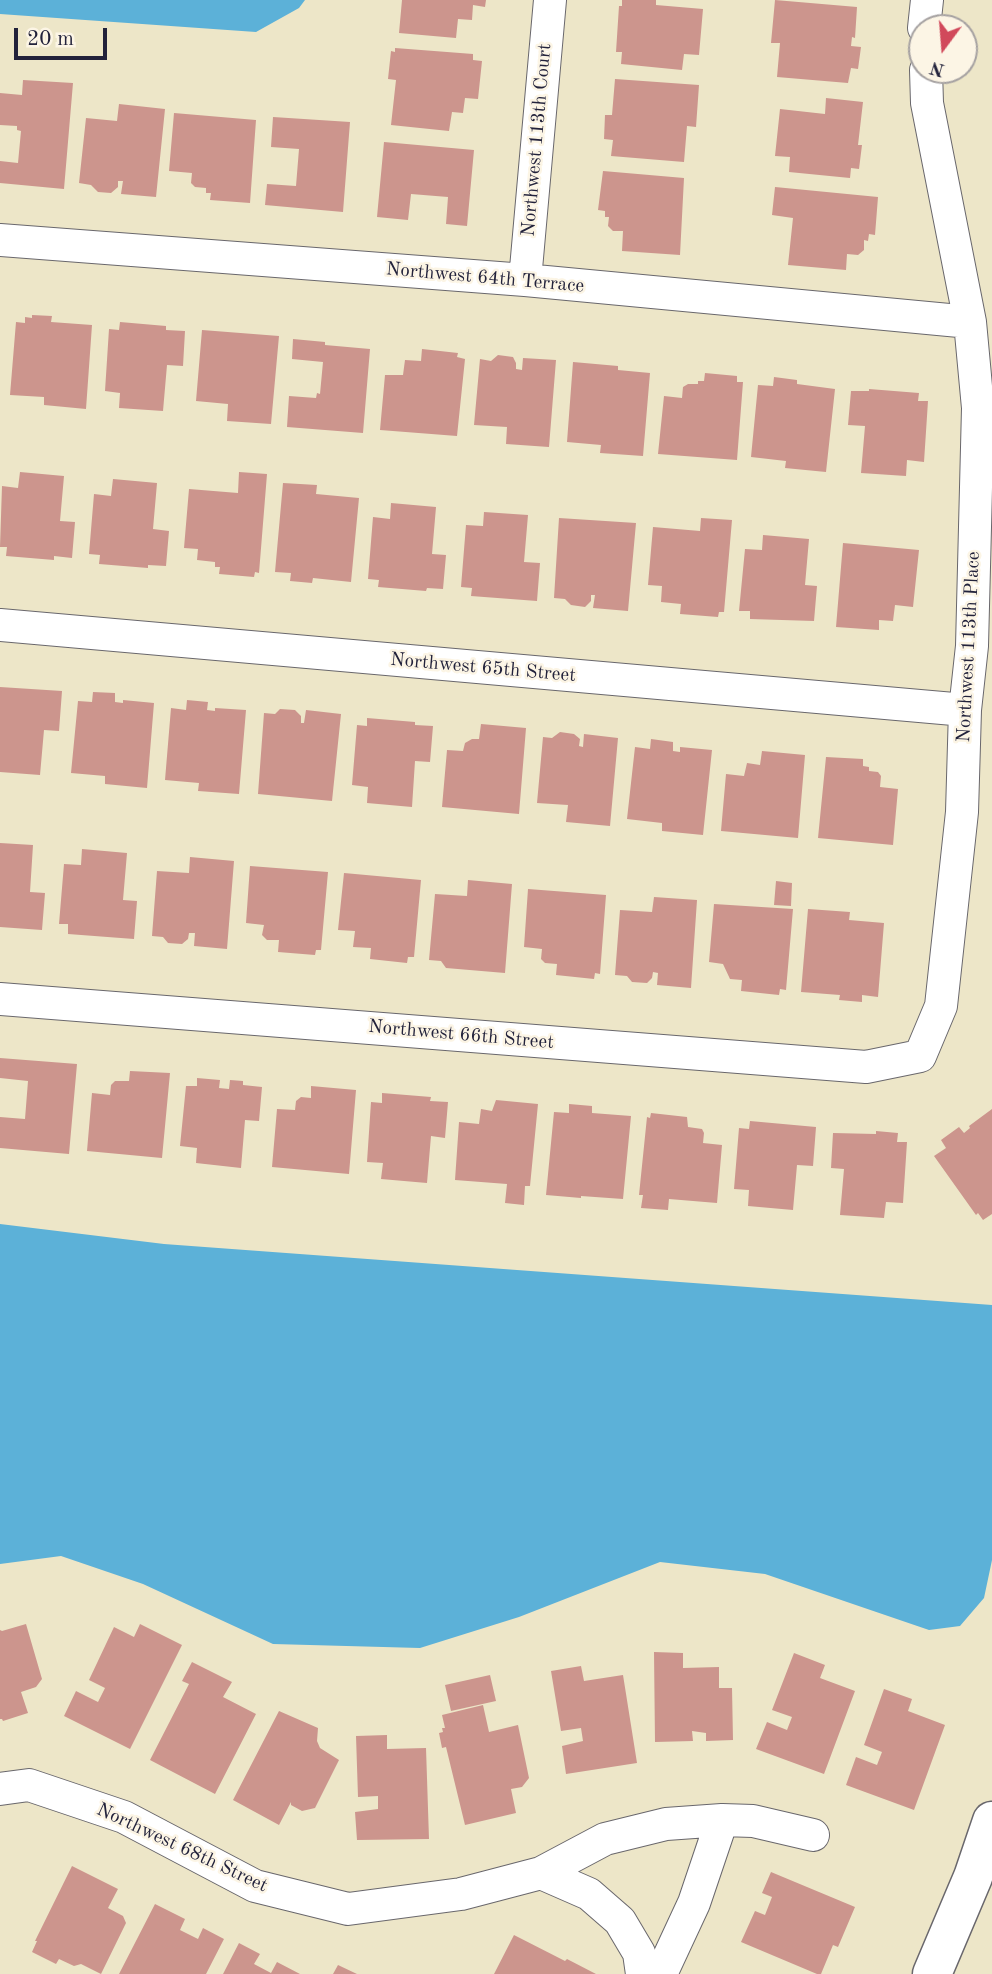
<!DOCTYPE html>
<html>
<head>
<meta charset="utf-8">
<style>
	body { margin:0 }
	#map { position:relative; width:992px; height:1974px; overflow:hidden; background:#ede6c8; font-family:"Old Standard TT",serif }
	canvas { display:block }
	.north { position:absolute; left:908px; top:14px; width:70px; height:70px; box-sizing:border-box; background:#fcf5e5; border:2px solid #a5a1a1; border-radius:50%; rotate:196deg; font-size:19px; font-weight:700; line-height:28px; text-align:center; color:#22223b }
	.north::after { content:''; display:block; margin:auto; width:24px; height:32px; background:#d1495b; clip-path:polygon(50% 0,100% 100%,50% 72%,0 100%) }
	.scale { position:absolute; left:14px; top:28px; width:93px; height:32px; box-sizing:border-box; border:4px solid #22223b; border-top:0; padding-left:9px; font-size:21px; line-height:24px; white-space:nowrap; color:#22223b; -webkit-text-stroke:5px #fcf5e5; paint-order:stroke }
</style>
</head>
<body>
<div id="map">
<canvas width="992" height="1974"></canvas>
<div class="north">N</div>
<div class="scale">20 m</div>
</div>
<script>
const ctx = document.querySelector('canvas').getContext('2d');
ctx.lineJoin = 'round';
function paint(path, color) {
  ctx.fillStyle = color;
  ctx.fill(path, 'evenodd');
}
function poly(rows) {
  const path = new Path2D();
  for (const r of rows) {
    path.moveTo(r[0], r[1]);
    for (let i = 2; i < r.length; i += 2) path.lineTo(r[i], r[i + 1]);
  }
  return path;
}
function stroke(path, color, width, dash) {
  ctx.strokeStyle = color;
  ctx.lineWidth = width;
  ctx.lineCap = dash ? 'butt' : 'round';
  ctx.setLineDash(dash || []);
  ctx.stroke(path);
}
function drawText(font, color, halo, rows, align = 'center') {
  ctx.font = font + ' "Old Standard TT",serif';
  ctx.lineWidth = 5;
  ctx.setLineDash([]);
  ctx.textBaseline = 'middle';
  ctx.strokeStyle = halo;
  ctx.fillStyle = color;
  for (const [text, x, y, turn = 0] of rows) {
    ctx.save();
    ctx.translate(x, y);
    ctx.rotate((+turn || 0) * Math.PI / 180);
    ctx.textAlign = isNaN(turn) ? turn : align;
    if (halo) ctx.strokeText(text, 0, 0);
    ctx.fillText(text, 0, 0);
    ctx.restore();
  }
}
paint(poly([
	[0,0,305,0,299,8,256,32,0,14],
	[0,1224,164,1244,992,1305,992,1560,984,1598,960,1626,929,1630,765,1574,660,1562,519,1617,420,1648,273,1644,143,1584,61,1556,0,1564]
]), '#5cb1d8');
paint(poly([
	[402,0,486,0,485,7,473,5,472,20,458,19,456,38,399,33],
	[622,0,656,0,656,5,703,9,699,55,684,54,682,70,621,64,622,52,616,52,619,6,622,6],
	[775,0,857,7,855,38,852,37,851,46,861,47,858,69,851,68,848,83,777,77,780,43,771,43],
	[395,48,473,54,473,60,482,61,478,99,465,98,463,113,452,112,449,131,391,125,396,80,388,79,391,51,395,52],
	[615,79,699,85,696,127,687,126,684,162,611,156,613,140,604,139,605,115,612,115],
	[23,80,73,83,64,189,0,183,0,161,18,163,21,131,17,130,17,126,0,125,0,93,22,95],
	[826,98,863,102,858,145,862,145,859,169,851,168,850,178,789,172,790,157,775,156,780,109,825,114],
	[119,104,165,109,156,197,121,194,123,181,118,181,118,187,111,193,98,192,91,185,79,183,86,118,117,121],
	[174,113,256,120,250,203,210,200,211,193,206,193,206,188,195,187,191,183,192,173,169,171],
	[273,117,350,122,343,212,265,205,267,184,296,186,299,149,271,147],
	[384,142,474,150,467,226,446,224,448,197,411,194,408,220,377,217],
	[603,171,684,178,680,255,622,251,623,231,613,231,608,226,609,217,605,217,605,211,598,210],
	[775,187,878,197,875,235,869,234,868,241,864,240,864,250,858,255,847,254,846,270,788,265,793,218,772,215],
	[32,315,52,316,51,322,92,325,86,409,44,405,44,397,10,395,16,322,25,323,25,317,32,318],
	[120,322,166,326,166,330,185,331,183,366,167,365,163,411,119,408,120,393,105,391,109,329,119,330],
	[202,330,279,336,271,424,227,421,228,404,196,401],
	[293,339,325,342,325,345,370,349,363,433,287,427,289,396,316,398,317,393,320,394,323,362,292,359],
	[422,349,458,353,457,357,465,359,457,436,380,430,385,375,403,375,405,360,421,361],
	[498,355,513,357,516,363,516,369,522,370,523,358,556,360,549,447,506,444,507,427,474,425,480,359,491,361],
	[573,362,618,366,618,370,650,373,643,456,600,453,601,445,567,442],
	[705,373,737,376,737,382,743,382,737,460,658,454,664,396,682,398,683,387,688,384,698,384,698,381,704,381],
	[774,377,797,380,797,384,835,389,826,472,785,468,786,461,751,457,758,385,773,386],
	[869,389,919,393,918,401,928,401,924,462,907,460,906,476,861,473,865,426,848,425,851,391,869,391],
	[20,472,64,476,60,521,75,522,72,558,54,556,54,560,6,556,7,547,0,547,2,486,18,488],
	[239,472,267,474,259,573,255,572,254,577,219,574,220,567,215,567,215,562,197,560,198,549,184,548,189,489,238,493],
	[113,479,157,483,153,529,169,531,166,566,148,565,148,568,99,564,100,555,89,554,94,494,111,496],
	[283,483,317,485,316,494,359,498,351,582,313,578,312,583,290,581,291,573,275,572],
	[391,503,436,507,432,554,446,555,443,589,427,588,426,591,378,587,379,580,368,579,373,517,390,519],
	[484,512,528,515,524,562,540,563,537,601,471,596,472,588,461,587,466,525,483,526],
	[559,518,636,523,628,611,593,608,595,595,591,595,591,601,585,607,571,605,565,599,554,598],
	[701,518,732,520,724,612,719,612,718,617,680,614,681,604,661,602,662,586,648,585,653,527,700,531],
	[763,535,809,539,805,585,817,586,814,621,750,619,750,611,739,611,745,549,762,550],
	[843,543,919,550,913,607,895,605,893,621,879,620,879,630,836,627],
	[0,687,62,691,59,731,44,730,40,775,0,772],
	[93,692,115,693,115,702,123,703,123,700,154,703,147,788,105,784,105,776,71,773,78,701,92,702],
	[187,700,208,702,207,710,215,711,215,708,246,710,239,794,198,791,199,783,165,780,171,708,186,710],
	[280,709,295,710,301,716,301,723,304,723,306,710,341,714,332,801,258,794,264,713,275,714],
	[367,718,415,722,415,725,433,726,430,762,415,761,412,807,367,803,368,787,352,785,357,725,367,726],
	[481,724,526,728,519,814,442,807,447,750,463,751,465,743,472,739,479,739],
	[560,732,574,734,580,739,579,746,583,747,584,734,618,738,610,826,566,822,568,805,537,803,543,737,552,738],
	[651,739,673,742,673,751,680,752,680,747,712,750,703,835,662,831,662,823,627,819,635,747,650,749],
	[762,751,805,755,798,838,721,831,726,774,744,776,747,763,760,765],
	[826,757,863,759,863,766,869,767,869,771,878,772,881,776,880,787,898,789,893,845,818,838],
	[0,843,33,845,30,892,45,893,42,930,0,927],
	[82,849,127,853,123,900,137,901,134,939,68,934,68,924,59,924,64,864,81,865],
	[190,857,234,861,227,949,194,946,195,933,189,933,188,939,182,944,168,943,163,937,152,936,157,871,189,873],
	[250,866,328,872,321,950,316,950,315,955,278,952,279,940,267,940,262,935,264,925,246,923],
	[344,873,421,880,414,957,408,957,407,963,370,959,371,948,353,947,355,931,338,930],
	[468,880,512,884,505,973,446,968,441,961,429,960,435,894,467,896],
	[776,881,792,883,791,906,774,905],
	[528,889,606,895,600,974,595,973,594,979,556,975,557,964,545,963,541,959,542,949,524,947],
	[654,897,697,900,691,988,657,985,658,973,653,972,652,978,647,983,632,982,627,976,615,975,620,910,652,912],
	[714,904,793,909,786,990,780,989,779,995,741,991,742,980,730,979,723,964,709,962],
	[808,909,850,912,849,920,884,923,878,997,862,995,862,1002,839,1000,840,995,801,992],
	[0,1058,77,1064,69,1154,0,1148,0,1117,25,1119,28,1081,0,1078],
	[130,1071,170,1073,162,1158,87,1151,92,1093,110,1095,111,1085,115,1081,129,1081],
	[197,1078,220,1080,219,1088,229,1089,230,1080,243,1081,243,1085,262,1087,259,1121,245,1120,241,1168,196,1163,197,1148,180,1146,186,1086,197,1086],
	[311,1086,356,1090,349,1174,272,1167,277,1109,295,1110,296,1101,301,1097,311,1098],
	[382,1093,431,1097,430,1101,448,1102,445,1138,431,1136,427,1183,381,1179,383,1163,367,1162,371,1102,382,1103],
	[496,1100,538,1104,530,1186,525,1186,524,1205,505,1203,507,1184,455,1180,459,1122,479,1124,481,1109,492,1111],
	[569,1104,592,1106,592,1113,631,1116,623,1199,581,1196,581,1198,546,1195,554,1112,569,1113],
	[992,1109,992,1214,983,1220,978,1213,976,1215,934,1156,946,1148,941,1140,959,1127,964,1133,970,1128,969,1126],
	[651,1113,687,1117,688,1127,702,1129,704,1133,703,1143,722,1145,717,1203,669,1199,668,1210,641,1208,643,1195,639,1195,647,1117,650,1118],
	[750,1121,816,1127,813,1166,797,1165,793,1210,748,1206,749,1190,734,1189,739,1128,749,1129],
	[876,1131,898,1133,897,1142,907,1142,903,1203,886,1202,884,1218,840,1215,844,1169,831,1168,833,1133,876,1134],
	[26,1624,42,1679,36,1687,21,1692,28,1713,3,1721,2,1719,0,1719,0,1630,2,1631],
	[140,1624,182,1645,130,1749,64,1716,76,1691,98,1702,105,1688,89,1680,114,1627,134,1637],
	[654,1652,683,1653,683,1668,719,1667,719,1688,732,1688,733,1740,706,1741,706,1733,692,1731,693,1741,655,1742],
	[794,1653,825,1665,820,1678,855,1691,824,1774,756,1749,767,1722,787,1730,792,1717,772,1710],
	[192,1662,232,1682,223,1697,256,1714,215,1794,150,1760,189,1684,182,1681],
	[581,1666,584,1681,623,1675,637,1763,566,1774,562,1746,583,1741,581,1728,561,1731,551,1671],
	[490,1675,496,1701,451,1711,445,1685],
	[884,1689,912,1699,908,1711,945,1725,914,1810,846,1785,856,1757,877,1765,882,1752,864,1745],
	[483,1705,489,1732,518,1725,529,1778,522,1787,511,1789,516,1813,465,1825,446,1747,442,1748,439,1733,443,1732,442,1728,445,1728,442,1715],
	[279,1711,318,1728,317,1741,320,1748,339,1760,315,1808,302,1811,291,1805,291,1802,279,1825,233,1800],
	[387,1735,387,1749,426,1748,429,1839,357,1840,355,1812,378,1809,378,1796,358,1797,356,1736],
	[72,1866,118,1889,108,1908,123,1916,126,1923,101,1974,81,1964,74,1966,59,1959,56,1964,32,1952,37,1941,35,1941],
	[771,1872,855,1907,838,1947,833,1945,821,1974,817,1974,741,1942,755,1911,765,1915,772,1897,762,1893],
	[155,1904,185,1919,180,1930,198,1939,203,1928,224,1939,206,1974,119,1974],
	[514,1935,565,1961,567,1959,596,1974,494,1974],
	[239,1943,260,1954,254,1964,271,1973,277,1962,300,1974,223,1974],
	[338,1965,357,1974,333,1974]
]), '#cc958d');
const minor = poly([
	[924,28,927,0],
	[0,240,525,280,970,322],
	[525,280,550,0],
	[0,625,965,710],
	[0,999,866,1067,920,1056,941,1006,962,812,965,710,972,646,978,408,970,322,927,103,926,70],
	[0,1789,29,1785,124,1817,255,1886,348,1909,461,1894,541,1873,605,1839,666,1824,722,1820,753,1821,813,1835],
	[541,1873,589,1894,620,1921,639,1953,642,1974],
	[661,1974,694,1903,722,1820]
]);
const tertiary = poly([
	[932,1974,973,1877,992,1821]
]);
stroke(minor, '#69676c', 34);
stroke(tertiary, '#69676c', 41);
stroke(minor, '#fff', 32);
stroke(tertiary, '#fff', 38);
drawText('19px', '#22223b', '#fcf5e5', [
	["Northwest 113th Court",537,140,-85],
	["Northwest 64th Terrace",485,278,5],
	["Northwest 113th Place",969,647,-87],
	["Northwest 65th Street",483,668,5],
	["Northwest 66th Street",461,1035,5],
	["Northwest 68th Street",182,1848,25]
]);
</script>
</body>
</html>
